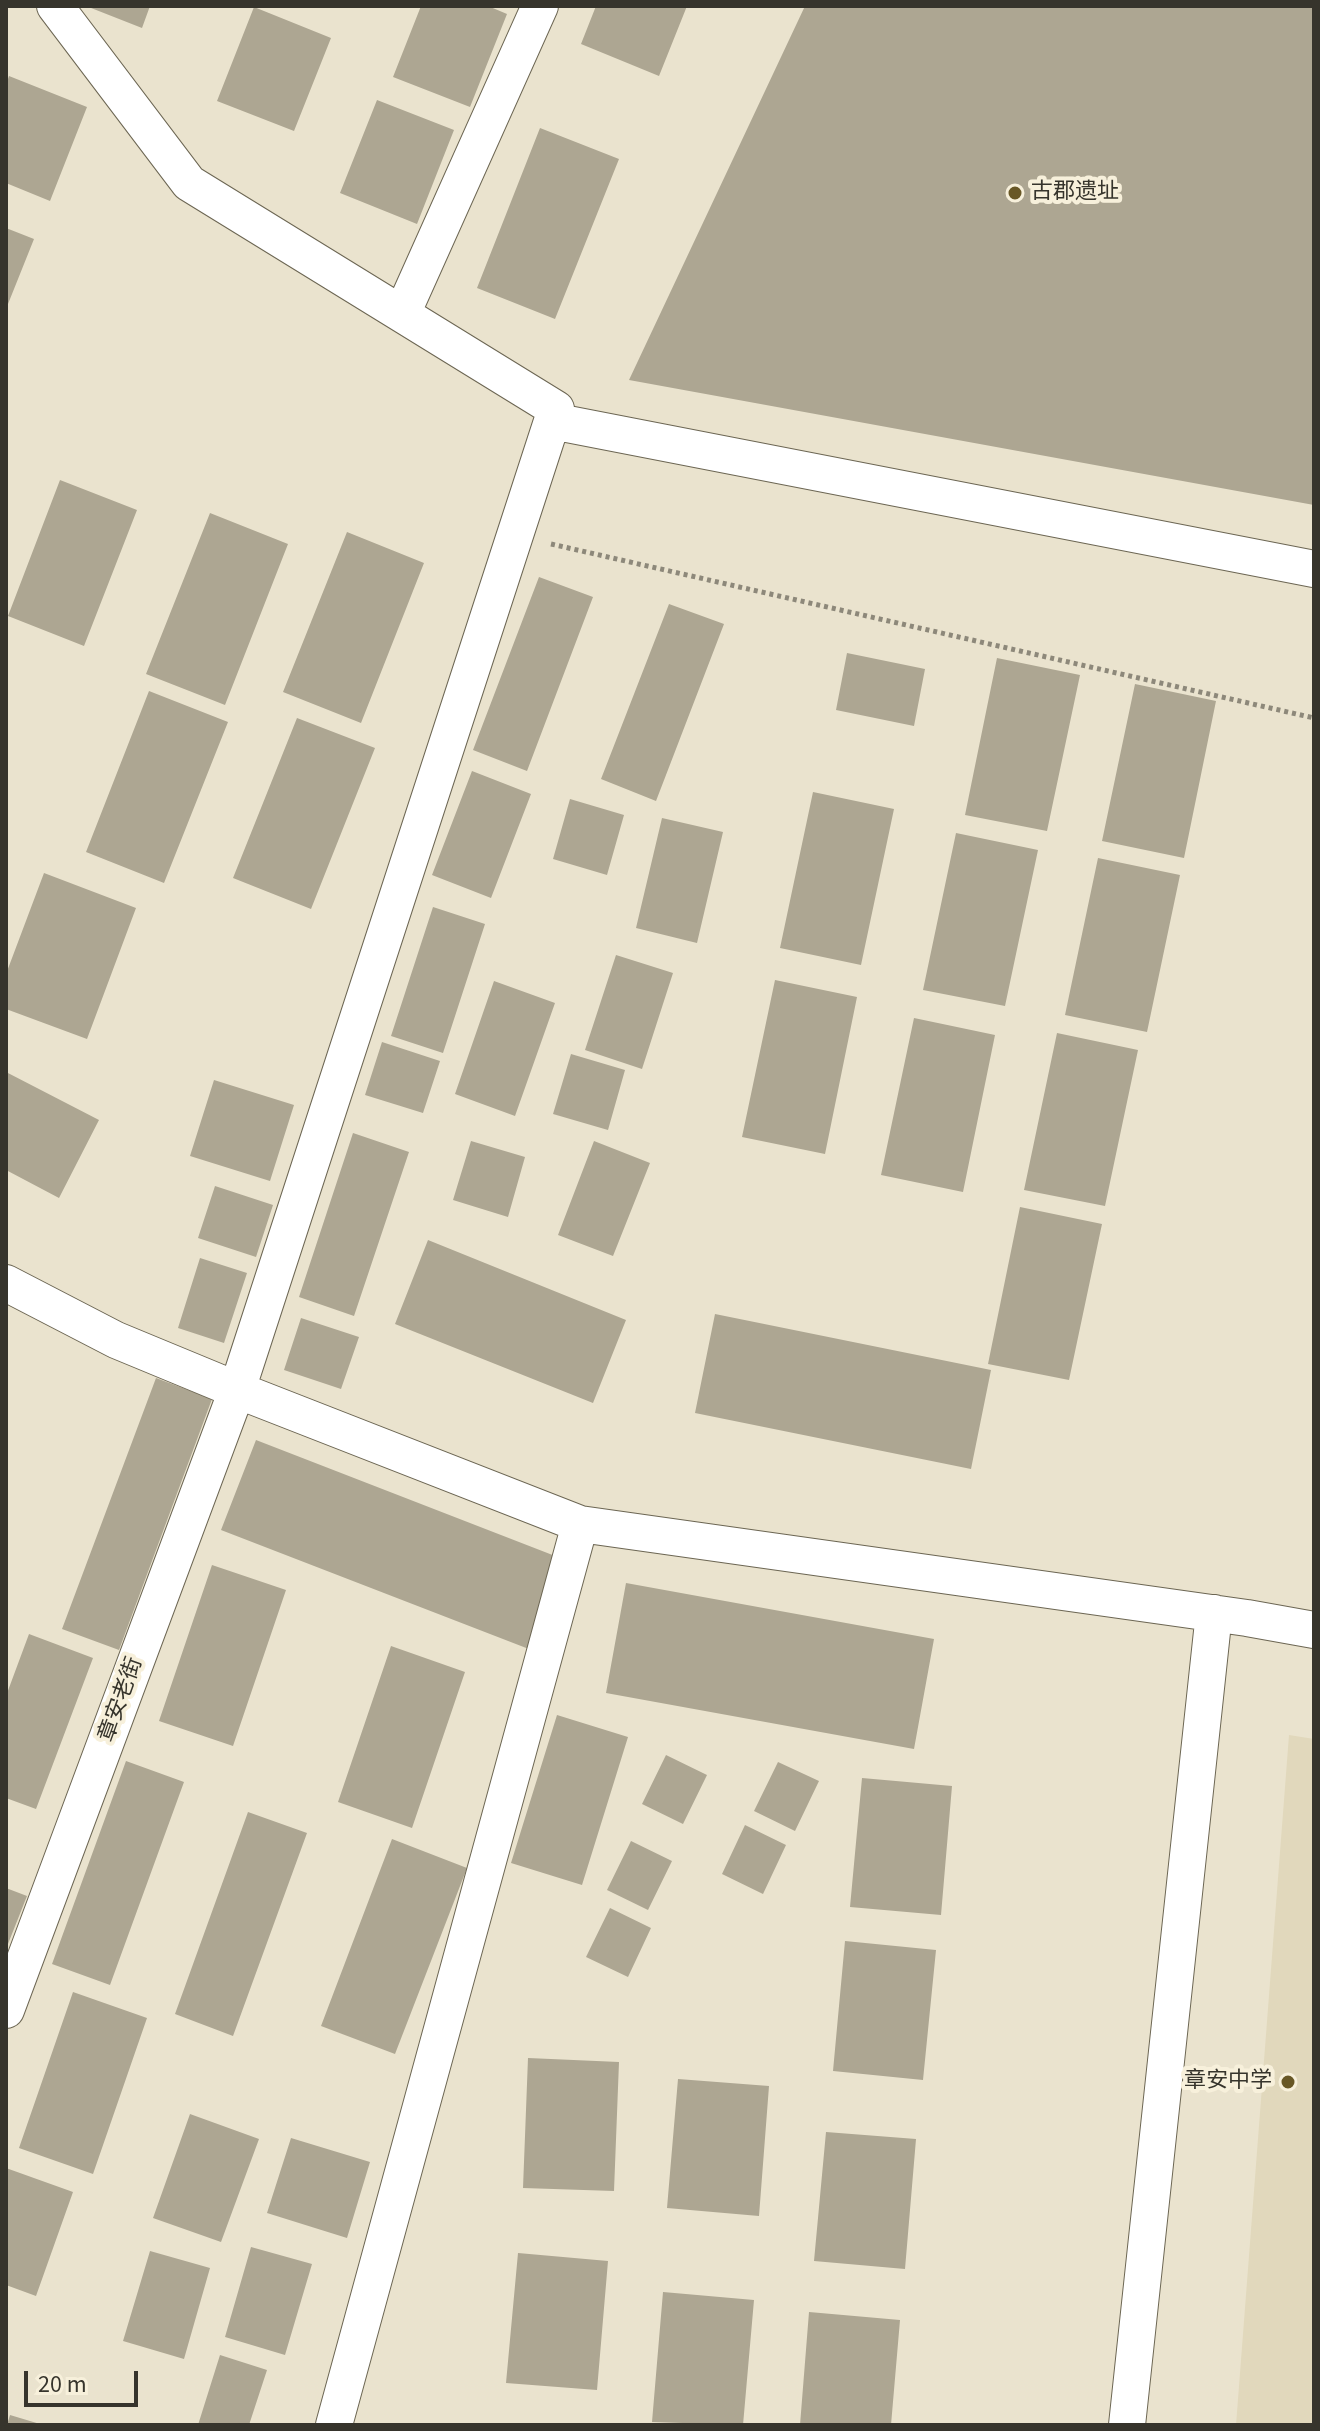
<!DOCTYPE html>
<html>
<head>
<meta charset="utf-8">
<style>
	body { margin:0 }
	#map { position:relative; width:1320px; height:2431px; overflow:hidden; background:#eae3ce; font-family:"Source Sans 3",sans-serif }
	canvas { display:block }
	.frame { position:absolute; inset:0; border:8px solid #36342c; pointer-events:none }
	.scale { position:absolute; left:24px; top:2371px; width:114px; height:36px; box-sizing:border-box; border:4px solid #36342c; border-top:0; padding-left:10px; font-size:24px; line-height:28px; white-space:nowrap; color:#36342c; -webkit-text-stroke:6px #f7f0db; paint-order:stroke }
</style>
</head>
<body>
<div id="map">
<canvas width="1320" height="2431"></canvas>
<div class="frame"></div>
<div class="scale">20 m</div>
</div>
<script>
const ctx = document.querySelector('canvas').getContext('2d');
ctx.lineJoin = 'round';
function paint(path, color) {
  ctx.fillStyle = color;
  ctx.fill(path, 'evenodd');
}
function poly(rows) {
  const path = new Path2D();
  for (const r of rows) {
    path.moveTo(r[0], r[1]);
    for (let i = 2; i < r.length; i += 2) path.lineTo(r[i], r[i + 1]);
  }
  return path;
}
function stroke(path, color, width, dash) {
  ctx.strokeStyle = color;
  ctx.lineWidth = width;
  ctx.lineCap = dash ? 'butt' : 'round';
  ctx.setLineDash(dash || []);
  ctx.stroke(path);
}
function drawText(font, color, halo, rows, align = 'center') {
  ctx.font = font + ' "Source Sans 3","Noto Sans SC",sans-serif';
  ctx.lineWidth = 8;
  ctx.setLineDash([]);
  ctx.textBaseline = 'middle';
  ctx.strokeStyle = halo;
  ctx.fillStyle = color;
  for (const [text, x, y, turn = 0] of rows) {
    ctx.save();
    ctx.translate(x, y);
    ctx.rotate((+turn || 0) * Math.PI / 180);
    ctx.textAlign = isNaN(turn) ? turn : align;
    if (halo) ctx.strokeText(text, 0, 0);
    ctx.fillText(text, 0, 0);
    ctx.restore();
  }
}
paint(poly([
	[1289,1735,1314,1739,1314,2425,1236,2425]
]), '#e1d8bc');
paint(poly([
	[86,6,150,6,142,28],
	[421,6,488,6,507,14,470,107,393,77],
	[596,6,687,6,659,76,581,44],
	[805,6,1314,6,1314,505,629,380],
	[254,7,331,38,294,131,217,101],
	[9,76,87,107,50,201,6,183,6,85],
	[377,100,454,130,417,224,340,193],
	[540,128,619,159,555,319,477,288],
	[6,228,34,239,6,309],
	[60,480,137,510,84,646,8,616],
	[210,513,288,544,225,705,146,674],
	[347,532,424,563,361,723,283,692],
	[539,577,593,597,527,771,473,750],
	[669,604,724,624,656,801,601,779],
	[847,653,925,669,914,726,836,710],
	[997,658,1080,675,1047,831,965,815],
	[1135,684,1216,701,1184,858,1102,841],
	[149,691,228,722,164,883,86,852],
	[297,718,375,748,311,909,233,878],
	[472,771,531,794,491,898,432,875],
	[813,792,894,809,861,965,780,948],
	[570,799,624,815,607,875,553,859],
	[662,818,723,832,697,943,636,928],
	[956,833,1038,850,1005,1006,923,990],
	[1098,858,1180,875,1147,1032,1065,1015],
	[44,873,136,908,87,1039,6,1009,6,974],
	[433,907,485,924,443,1053,391,1036],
	[616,955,673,973,642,1069,585,1050],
	[775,980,857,997,825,1154,742,1137],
	[494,981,555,1003,515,1116,455,1094],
	[914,1018,995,1035,963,1192,881,1175],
	[1057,1033,1138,1050,1105,1206,1024,1190],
	[382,1042,440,1061,423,1113,365,1095],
	[571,1054,625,1070,608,1130,553,1114],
	[6,1072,99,1120,59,1198,6,1170],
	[214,1080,294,1105,270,1181,190,1156],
	[353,1133,409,1152,354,1316,299,1297],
	[471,1141,525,1157,508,1217,453,1200],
	[594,1141,650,1163,613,1256,558,1235],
	[215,1186,273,1205,256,1257,198,1238],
	[1020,1207,1102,1224,1069,1380,988,1364],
	[428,1240,626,1320,593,1403,395,1324],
	[200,1258,247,1273,224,1343,178,1328],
	[715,1314,991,1370,971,1469,695,1413],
	[301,1318,359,1337,341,1389,284,1370],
	[156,1378,212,1399,119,1650,62,1629],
	[256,1440,568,1561,534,1651,221,1530],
	[212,1565,286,1590,233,1746,159,1721],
	[626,1583,934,1639,914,1749,606,1693],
	[29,1634,93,1658,36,1809,6,1798,6,1696],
	[391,1646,465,1672,412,1828,338,1802],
	[557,1715,628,1737,582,1885,511,1863],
	[666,1755,707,1775,683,1824,642,1804],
	[126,1761,184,1782,110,1985,52,1964],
	[778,1762,819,1781,795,1831,754,1811],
	[862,1778,952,1786,941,1915,850,1907],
	[248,1812,307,1833,233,2036,175,2014],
	[745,1825,786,1845,763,1894,722,1874],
	[392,1839,467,1868,395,2054,321,2026],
	[631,1841,672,1861,648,1910,607,1890],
	[6,1888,27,1896,6,1949],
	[610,1908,651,1928,628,1977,586,1957],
	[845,1941,936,1950,923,2080,833,2071],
	[73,1992,147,2018,93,2174,19,2148],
	[528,2058,619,2062,614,2191,523,2188],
	[678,2079,769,2086,759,2216,667,2208],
	[190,2114,259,2139,221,2242,153,2218],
	[826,2132,916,2139,905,2269,814,2261],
	[291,2138,370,2162,347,2238,267,2213],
	[6,2168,73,2192,36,2296,6,2285],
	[251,2247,312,2264,285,2355,225,2337],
	[150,2251,210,2268,184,2359,123,2341],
	[518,2253,608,2261,597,2390,506,2383],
	[663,2292,754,2300,743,2425,652,2422],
	[809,2312,900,2320,891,2425,800,2425],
	[220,2355,267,2370,249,2425,198,2425],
	[10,2415,40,2424,40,2425,7,2425]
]), '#ada692');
const minor = poly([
	[402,314,540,6],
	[552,421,1314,569],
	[6,1283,116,1340,237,1390,580,1524,1247,1618,1314,1630],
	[6,2010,237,1390,556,409,189,183,55,6],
	[334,2425,580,1524],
	[1127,2425,1214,1613]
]);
stroke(minor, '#6c6653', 38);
stroke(poly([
	[551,544,1314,718]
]), '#8d887a', 5, [4, 4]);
stroke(minor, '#fff', 36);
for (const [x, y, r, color] of [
	[1015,193,8,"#685725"],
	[1288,2082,8,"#685725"]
]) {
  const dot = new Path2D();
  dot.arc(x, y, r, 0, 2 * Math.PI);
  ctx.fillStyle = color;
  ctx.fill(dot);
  stroke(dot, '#f7f0db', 3);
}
drawText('22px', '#36342c', '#f7f0db', [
	["古郡遗址",1031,193],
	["章安中学",1272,2082,"right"]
], 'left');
drawText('22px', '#36342c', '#f7f0db', [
	["章安老街",122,1700,-70]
]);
</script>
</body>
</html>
